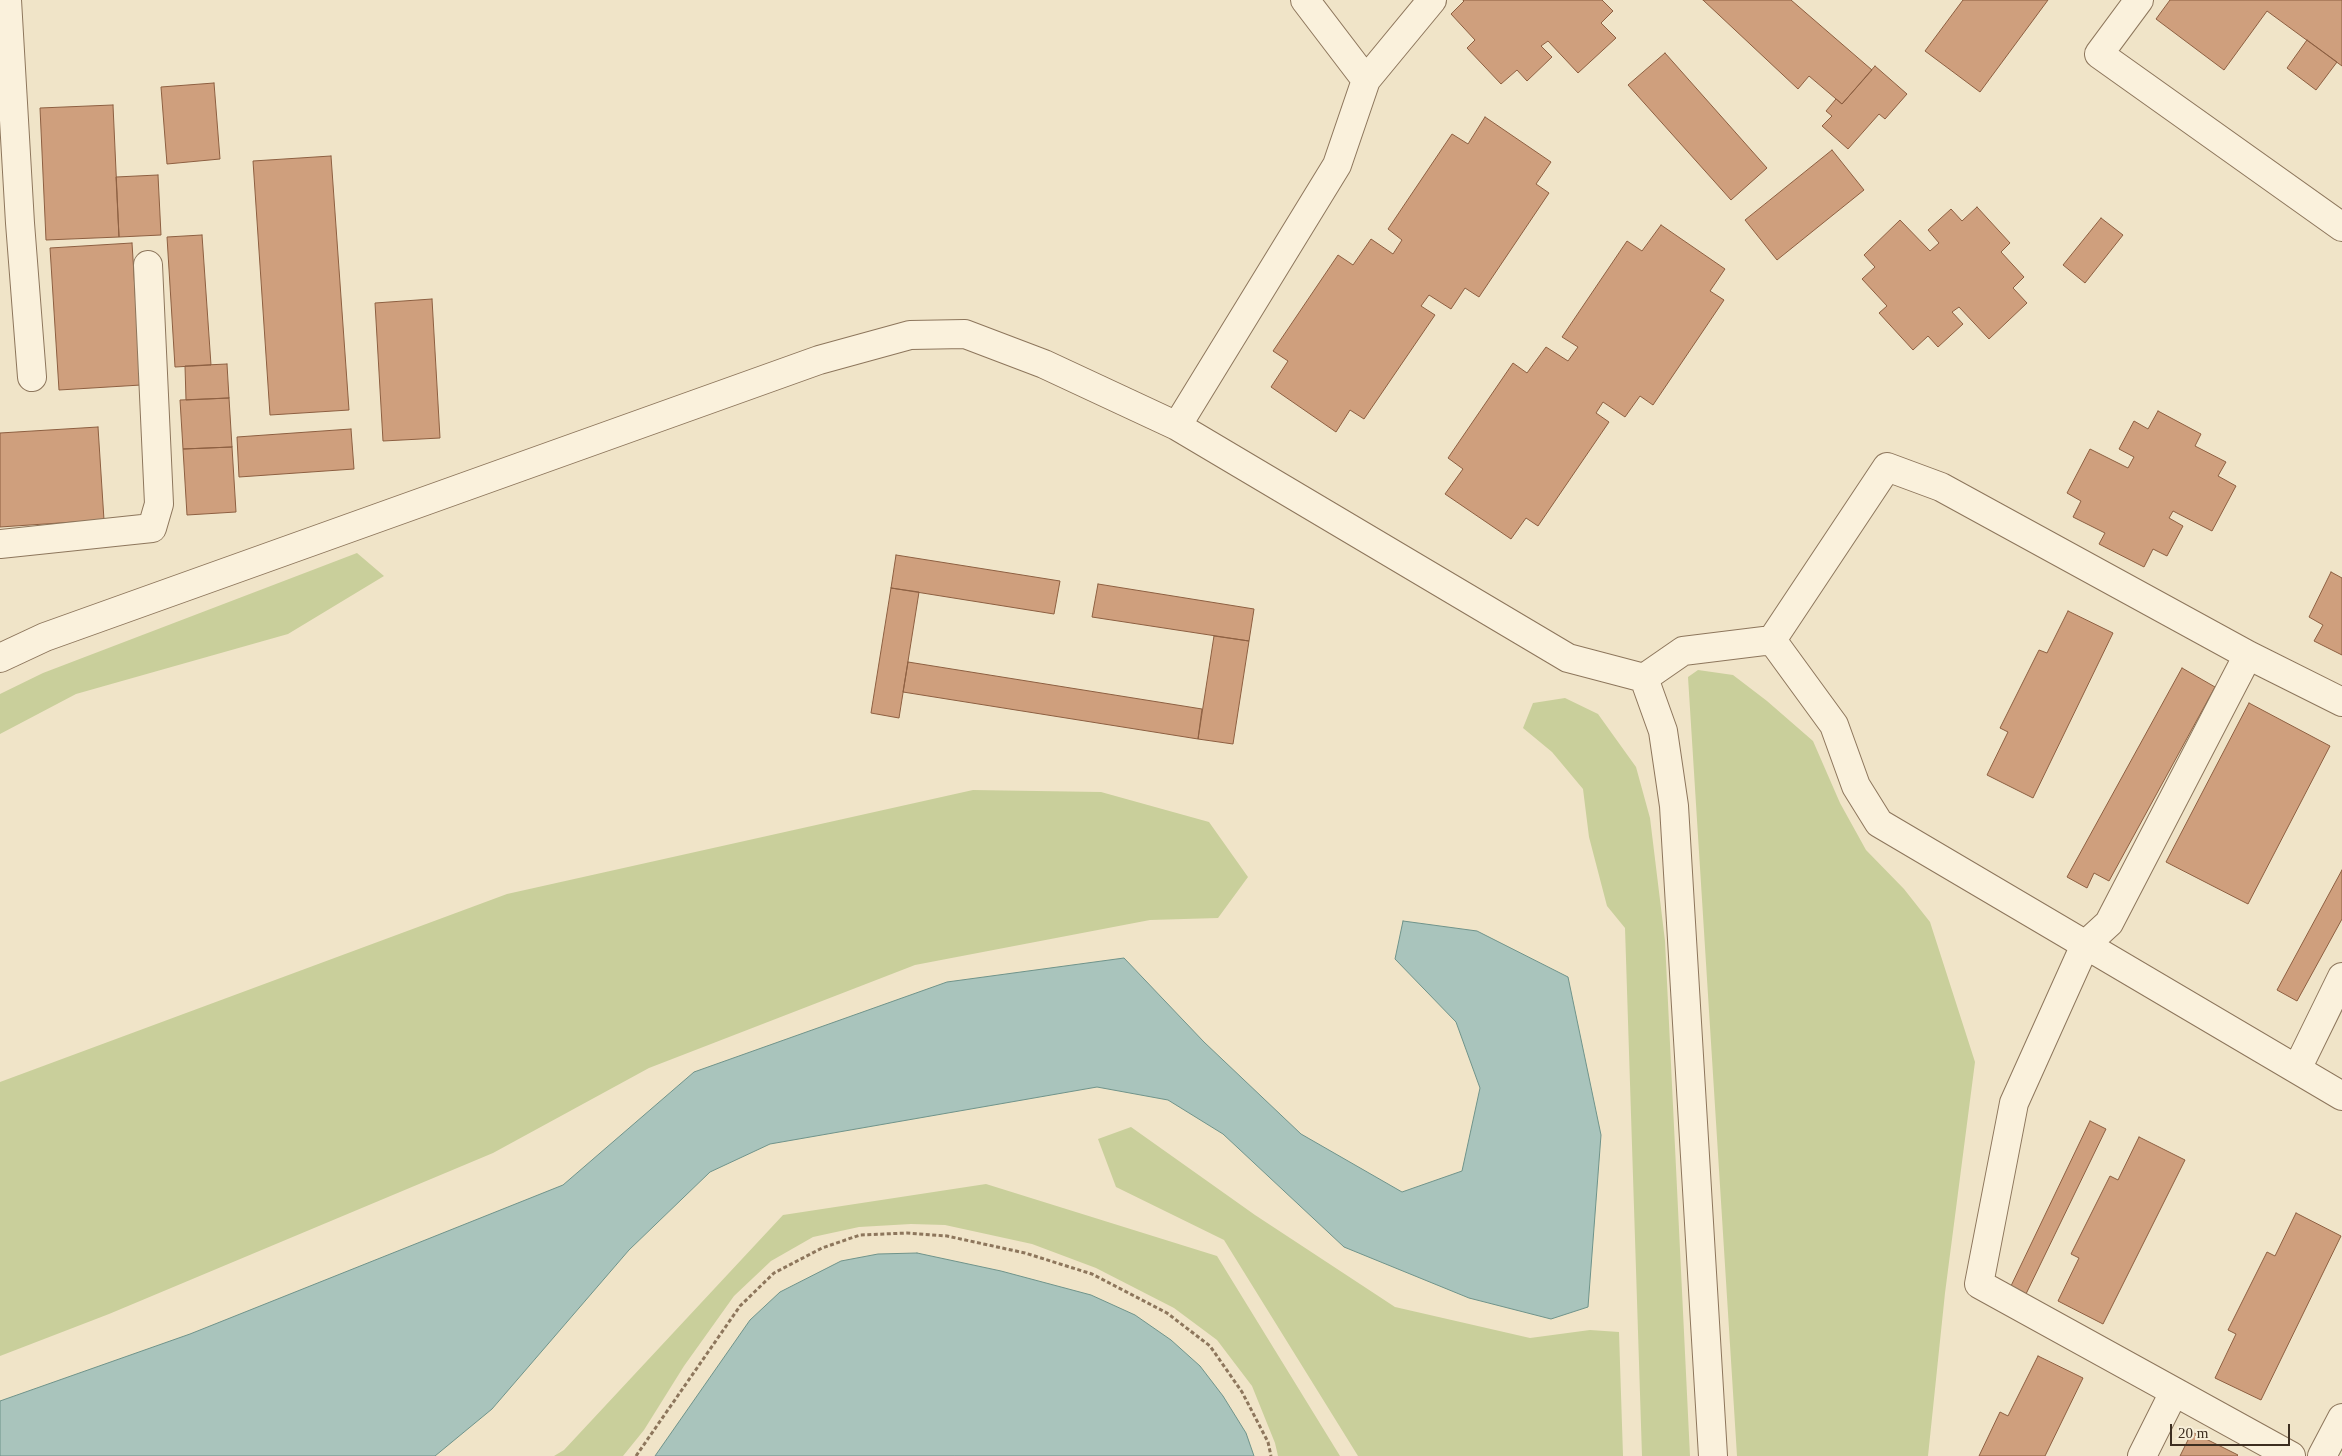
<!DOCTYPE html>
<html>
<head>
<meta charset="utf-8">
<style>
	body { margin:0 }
	#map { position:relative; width:2342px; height:1456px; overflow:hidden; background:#f0e4c8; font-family:Georgia,serif }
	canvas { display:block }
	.scale { position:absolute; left:2170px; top:1424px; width:120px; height:22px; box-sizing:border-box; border:2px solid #3d2e20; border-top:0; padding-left:6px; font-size:15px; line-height:18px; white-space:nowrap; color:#3d2e20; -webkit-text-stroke:4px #f7eed8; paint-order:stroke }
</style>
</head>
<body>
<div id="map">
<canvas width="2342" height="1456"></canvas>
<div class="scale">20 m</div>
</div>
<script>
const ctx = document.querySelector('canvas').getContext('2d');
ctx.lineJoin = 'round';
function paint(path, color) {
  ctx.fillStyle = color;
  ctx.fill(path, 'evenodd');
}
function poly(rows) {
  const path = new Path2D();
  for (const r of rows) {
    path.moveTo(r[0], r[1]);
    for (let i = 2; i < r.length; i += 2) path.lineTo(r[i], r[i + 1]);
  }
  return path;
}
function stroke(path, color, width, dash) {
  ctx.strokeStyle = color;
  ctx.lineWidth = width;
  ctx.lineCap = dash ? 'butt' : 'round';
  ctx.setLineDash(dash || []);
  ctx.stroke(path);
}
paint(poly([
	[357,553,384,576,288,634,76,694,0,734,0,694,43,673],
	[1698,670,1733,675,1767,701,1813,741,1840,803,1866,850,1904,889,1930,922,1975,1062,1945,1293,1928,1456,1737,1456,1688,677],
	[1565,698,1598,714,1636,767,1650,818,1665,941,1690,1456,1642,1456,1625,928,1607,906,1589,837,1583,789,1552,752,1523,728,1533,703],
	[973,790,1101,792,1209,822,1248,877,1218,918,1150,920,915,965,649,1068,493,1153,109,1314,0,1356,0,1082,507,894],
	[1131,1127,1255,1215,1395,1307,1530,1338,1590,1330,1619,1332,1623,1456,1358,1456,1224,1240,1116,1187,1098,1139],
	[986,1184,1217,1256,1340,1456,1278,1456,1275,1443,1252,1386,1217,1340,1174,1308,1096,1268,1032,1244,945,1225,911,1224,859,1227,813,1237,771,1261,734,1296,684,1366,644,1430,623,1456,554,1456,564,1450,783,1215]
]), '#c9cf9b');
const water = poly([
	[1403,921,1477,931,1568,977,1601,1135,1588,1307,1551,1319,1469,1298,1344,1247,1223,1134,1168,1100,1097,1087,770,1144,710,1172,629,1250,492,1409,435,1456,0,1456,0,1401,190,1334,563,1185,694,1072,947,982,1124,958,1204,1042,1301,1134,1402,1192,1462,1171,1480,1088,1456,1022,1395,959,1403,921],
	[917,1253,1001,1271,1091,1295,1135,1315,1171,1340,1200,1366,1223,1396,1246,1433,1254,1456,655,1456,750,1320,780,1292,841,1261,878,1254,917,1253]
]);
paint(water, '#a9c4bc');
stroke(water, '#6f938a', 1);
const building = poly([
	[1463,0,1602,0,1613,11,1601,23,1616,38,1578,73,1548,41,1541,46,1552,57,1527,81,1517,70,1501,84,1467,48,1475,40,1451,14,1464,1,1463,0],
	[1703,0,1791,0,1872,70,1842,104,1809,76,1798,89,1703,0],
	[1963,0,2048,0,1980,92,1925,51,1963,0],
	[2170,0,2342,0,2342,66,2267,11,2224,70,2156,19,2170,0],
	[2307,40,2337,62,2316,90,2287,68,2307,40],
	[1665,53,1767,168,1731,200,1628,85,1665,53],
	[1875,66,1907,94,1885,119,1879,114,1848,149,1822,126,1832,116,1826,111,1836,99,1842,104,1875,66],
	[214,83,220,159,167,164,161,87,214,83],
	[113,105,119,237,46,240,40,108,113,105],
	[1485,117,1551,162,1536,184,1549,193,1479,297,1465,288,1451,309,1429,295,1421,306,1435,315,1364,419,1350,410,1336,432,1271,387,1288,361,1273,351,1338,255,1353,265,1371,239,1393,254,1402,240,1388,229,1452,134,1468,144,1485,117],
	[1832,150,1864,190,1777,260,1745,220,1832,150],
	[331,156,349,410,270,415,253,161,331,156],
	[158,175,161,235,119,237,116,177,158,175],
	[1977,207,2010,243,2001,252,2024,277,2013,288,2027,303,1989,339,1959,307,1952,312,1963,324,1938,347,1928,336,1913,350,1879,313,1887,306,1862,279,1875,267,1864,255,1900,220,1930,251,1939,243,1928,230,1951,209,1962,221,1977,207],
	[2101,218,2123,235,2085,283,2063,265,2101,218],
	[1661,225,1725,269,1710,291,1724,300,1653,405,1640,396,1625,417,1603,402,1596,413,1609,422,1538,526,1526,518,1511,539,1445,494,1463,469,1448,458,1513,363,1527,373,1546,347,1568,361,1578,347,1562,337,1627,241,1642,251,1661,225],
	[202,235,211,365,175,367,167,237,202,235],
	[132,243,141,385,59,390,50,248,132,243],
	[432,299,440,438,383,441,375,303,432,299],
	[227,364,229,398,186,400,185,366,227,364],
	[229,398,232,447,183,449,180,400,229,398],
	[2158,411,2201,434,2195,446,2226,462,2218,476,2236,486,2212,531,2173,511,2169,518,2183,526,2167,556,2153,549,2144,567,2099,544,2105,533,2073,517,2081,501,2067,493,2090,449,2128,468,2134,457,2119,449,2134,421,2148,429,2158,411],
	[98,427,104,520,0,527,0,433,98,427],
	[351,429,354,469,239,477,237,437,351,429],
	[232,447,236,512,187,515,183,449,232,447],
	[896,555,1060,581,1054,614,891,588,896,555],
	[2331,572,2342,578,2342,655,2314,641,2323,625,2309,617,2331,572],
	[1098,584,1254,609,1249,641,1092,617,1098,584],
	[891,588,919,592,899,718,871,713,891,588],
	[2068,611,2113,633,2033,798,1987,775,2008,732,2000,728,2039,650,2047,653,2068,611],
	[1214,636,1249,641,1233,744,1198,739,1214,636],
	[908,662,1202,709,1198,739,903,692,908,662],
	[2182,668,2215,687,2109,881,2094,873,2087,888,2067,877,2182,668],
	[2249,703,2330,746,2248,904,2166,862,2249,703],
	[2342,870,2342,919,2297,1001,2277,990,2342,870],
	[2090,1121,2106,1129,2025,1296,2010,1288,2090,1121],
	[2139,1137,2185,1160,2103,1324,2058,1301,2079,1258,2071,1254,2110,1176,2118,1180,2139,1137],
	[2296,1213,2341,1236,2261,1400,2215,1378,2236,1334,2228,1330,2267,1252,2275,1256,2296,1213],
	[2038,1356,2083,1378,2045,1456,1979,1456,2000,1412,2008,1416,2038,1356],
	[2192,1432,2238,1455,2237,1456,2180,1456,2192,1432]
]);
paint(building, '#cf9f7d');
stroke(building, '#8d5f41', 1);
const minor = poly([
	[7,0,20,223,32,377],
	[1305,0,1366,80],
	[2139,0,2099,54,2342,227],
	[1177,426,1337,165,1366,80,1432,0],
	[0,544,152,528,159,504,148,265],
	[1772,640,1834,725,1856,786,1879,823,2342,1096],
	[2248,655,2109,923,2085,945,2014,1103,1979,1284,2291,1456],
	[0,658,45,637,819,360,910,335,965,334,1044,364,1177,426,1568,658,1644,678],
	[2297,1069,2342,977],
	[1713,1456,1674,806,1663,731,1644,678,1683,651,1772,640,1887,467,1941,487,2248,655,2342,702],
	[2142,1456,2174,1392],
	[2322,1456,2342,1418]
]);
stroke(minor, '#8d765c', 30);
stroke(poly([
	[636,1456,740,1306,774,1273,822,1248,860,1235,907,1233,947,1236,1025,1253,1092,1274,1167,1313,1210,1346,1242,1392,1268,1442,1271,1456]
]), '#8d765c', 3, [4, 2.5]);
stroke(minor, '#faf1dc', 28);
</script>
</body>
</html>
